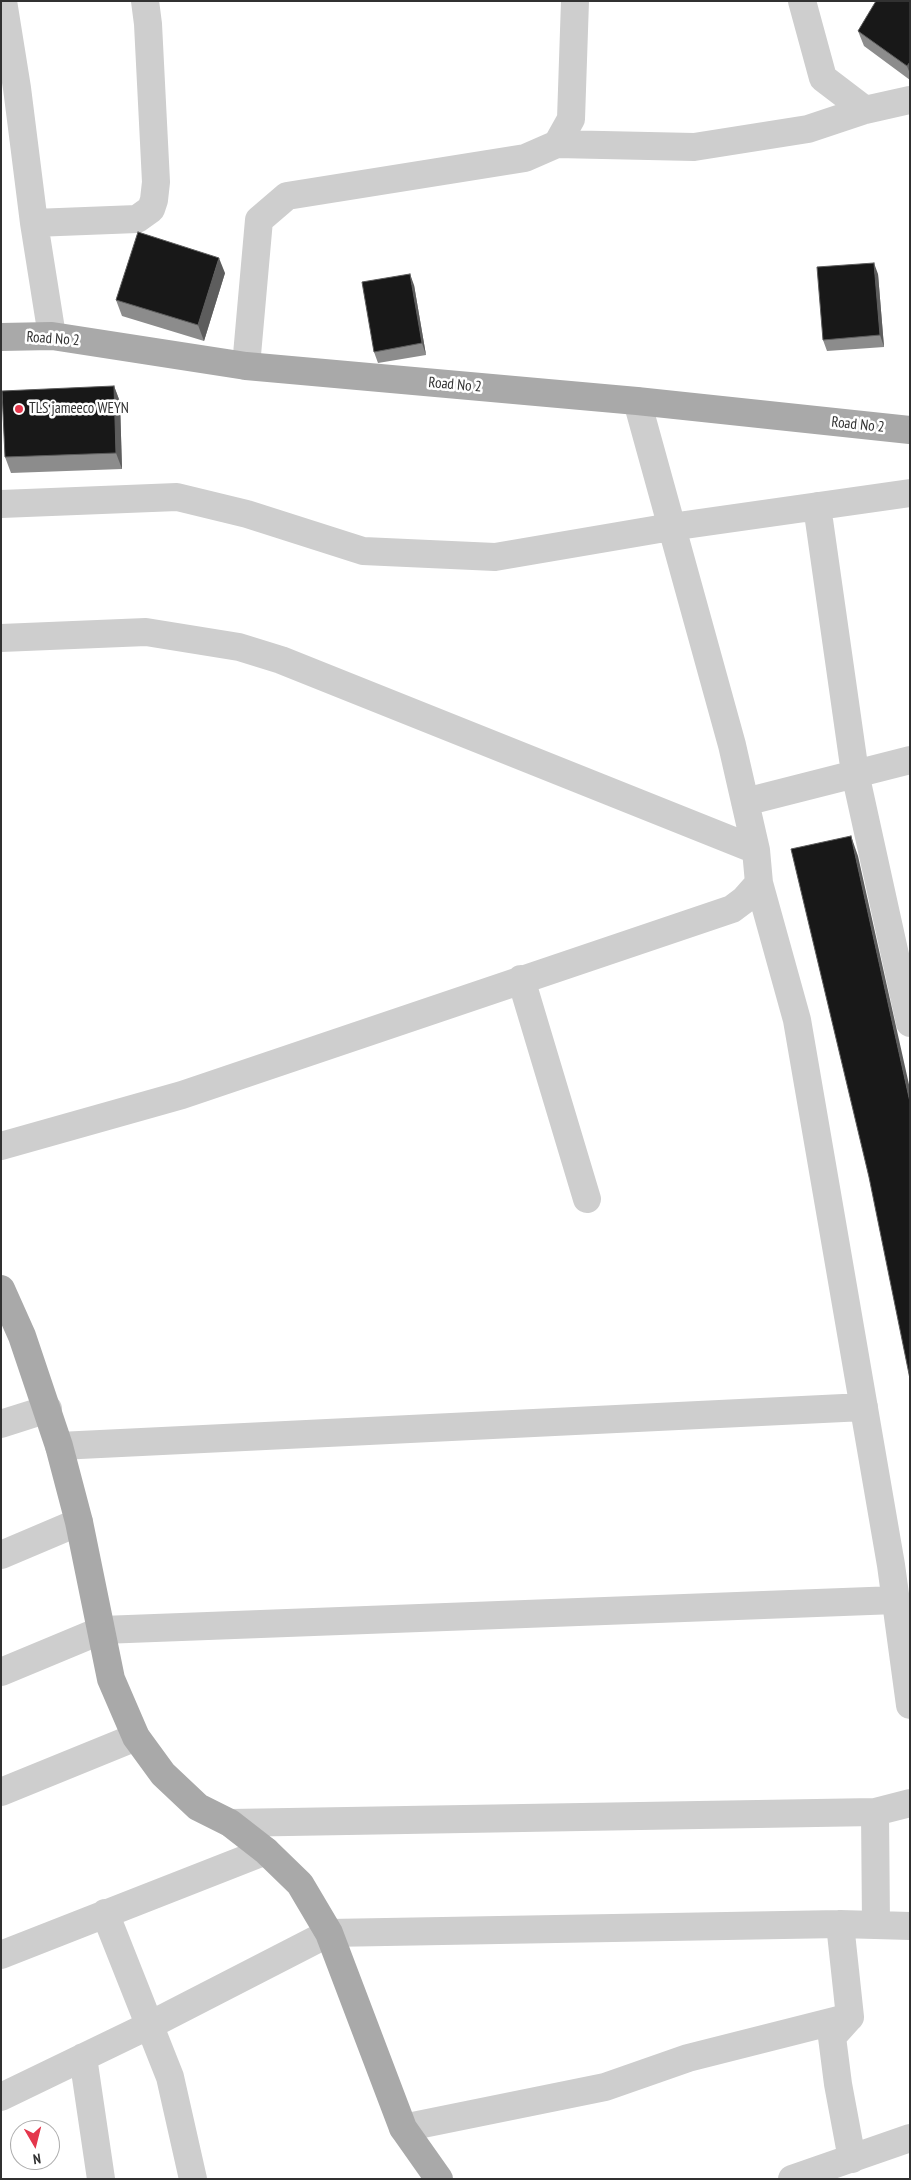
<!DOCTYPE html>
<html>
<head>
<meta charset="utf-8">
<style>
	body { margin:0 }
	#map { position:relative; width:911px; height:2180px; overflow:hidden; background:#fff; font-family:"PT Sans Narrow",sans-serif }
	canvas { display:block }
	.frame { position:absolute; inset:0; border:2px solid #313131; pointer-events:none }
	.north { position:absolute; left:10px; top:2120px; width:50px; height:50px; box-sizing:border-box; background:#fff; border:1px solid #adadad; border-radius:50%; rotate:172deg; font-size:14px; font-weight:700; line-height:20px; text-align:center; color:#313131 }
	.north::after { content:''; display:block; margin:auto; width:18px; height:22px; background:#e4374c; clip-path:polygon(50% 0,100% 100%,50% 72%,0 100%) }
</style>
</head>
<body>
<div id="map">
<canvas width="911" height="2180"></canvas>
<div class="frame"></div>
<div class="north">N</div>
</div>
<script>
const ctx = document.querySelector('canvas').getContext('2d');
ctx.lineJoin = 'round';
function poly(rows) {
  const path = new Path2D();
  for (const r of rows) {
    path.moveTo(r[0], r[1]);
    for (let i = 2; i < r.length; i += 2) path.lineTo(r[i], r[i + 1]);
  }
  return path;
}
function stroke(path, color, width, dash) {
  ctx.strokeStyle = color;
  ctx.lineWidth = width;
  ctx.lineCap = dash ? 'butt' : 'round';
  ctx.setLineDash(dash || []);
  ctx.stroke(path);
}
function paint(path, color) {
  ctx.fillStyle = color;
  ctx.fill(path, 'evenodd');
}
function drawText(font, color, halo, rows, align = 'center') {
  ctx.font = font + ' "PT Sans Narrow",sans-serif';
  ctx.lineWidth = 5;
  ctx.setLineDash([]);
  ctx.textBaseline = 'middle';
  ctx.strokeStyle = halo;
  ctx.fillStyle = color;
  for (const [text, x, y, turn = 0] of rows) {
    ctx.save();
    ctx.translate(x, y);
    ctx.rotate((+turn || 0) * Math.PI / 180);
    ctx.textAlign = isNaN(turn) ? turn : align;
    if (halo) ctx.strokeText(text, 0, 0);
    ctx.fillText(text, 0, 0);
    ctx.restore();
  }
}
stroke(poly([
	[3,1,17,88,34,223,52,336],
	[802,1,823,78,865,110,910,100],
	[557,144,694,147,808,129,865,110],
	[34,223,137,219,151,209,154,200,156,182,148,24,145,1],
	[246,366,259,220,287,196,525,158,557,144,571,119,575,1],
	[1,504,177,497,247,514,363,551,495,557,671,527,910,493],
	[817,506,855,773,910,1023],
	[1,638,146,632,239,647,281,660,756,850],
	[745,802,910,760],
	[759,883,797,1020,891,1565,910,1705],
	[521,979,587,1199],
	[1,1146,182,1095,732,909,744,900,759,883,756,850,732,745,637,401],
	[1,1424,48,1409],
	[59,1446,864,1407],
	[1,1555,79,1522],
	[1,1672,102,1630,896,1600],
	[1,1792,136,1737],
	[875,1812,876,1924],
	[230,1823,875,1812,910,1803],
	[105,1913,170,2077,193,2179],
	[840,1924,850,2017,832,2037,838,2084,852,2159],
	[1,1955,266,1851],
	[83,2057,101,2179],
	[1,2097,150,2025,329,1933,840,1924,910,1926],
	[403,2128,605,2087,688,2058,850,2017],
	[792,2179,910,2138]
]), '#cecece', 28);
stroke(poly([
	[1,337,52,336,246,366,637,401,910,430],
	[1,1289,22,1336,59,1446,79,1522,111,1679,136,1737,163,1774,198,1807,230,1823,266,1851,300,1884,329,1933,403,2128,439,2179]
]), '#a9a9a9', 28);
paint(poly([
	[910,1,910,80,864,46,858,31],
	[225,273,204,341,122,316,116,300],
	[878,274,884,347,827,351,823,340],
	[414,285,426,355,378,363,374,352],
	[114,386,120,402,122,469,11,473,5,457]
]), '#8c8c8c');
paint(poly([
	[910,62,910,74,907,66],
	[219,258,225,273,204,341,198,325],
	[874,263,878,274,884,347,880,335],
	[410,274,414,285,426,355,422,343],
	[114,386,120,402,122,469,116,453],
	[851,836,858,856,910,1089,910,1102]
]), '#5d5d5d');
const building = poly([
	[876,1,910,1,910,62,907,66,858,31,876,1],
	[138,232,219,258,198,325,116,300,138,232],
	[874,263,880,335,823,340,817,267,874,263],
	[410,274,422,343,374,352,362,282,410,274],
	[114,386,116,453,5,457,2,391,114,386],
	[851,836,910,1102,910,1379,869,1177,791,849,851,836]
]);
paint(building, '#181818');
stroke(building, '#5d5d5d', 1);
for (const [x, y, r, color] of [
	[19,409,5,"#e4374c"]
]) {
  const dot = new Path2D();
  dot.arc(x, y, r, 0, 2 * Math.PI);
  ctx.fillStyle = color;
  ctx.fill(dot);
  stroke(dot, '#fff', 2);
}
drawText('15px', '#313131', '#fff', [
	["Road No 2",53,339,4],
	["Road No 2",455,385,5],
	["Road No 2",858,425,6]
]);
drawText('15px', '#313131', '#fff', [
	["TLS jameeco WEYN",29,409]
], 'left');
</script>
</body>
</html>
